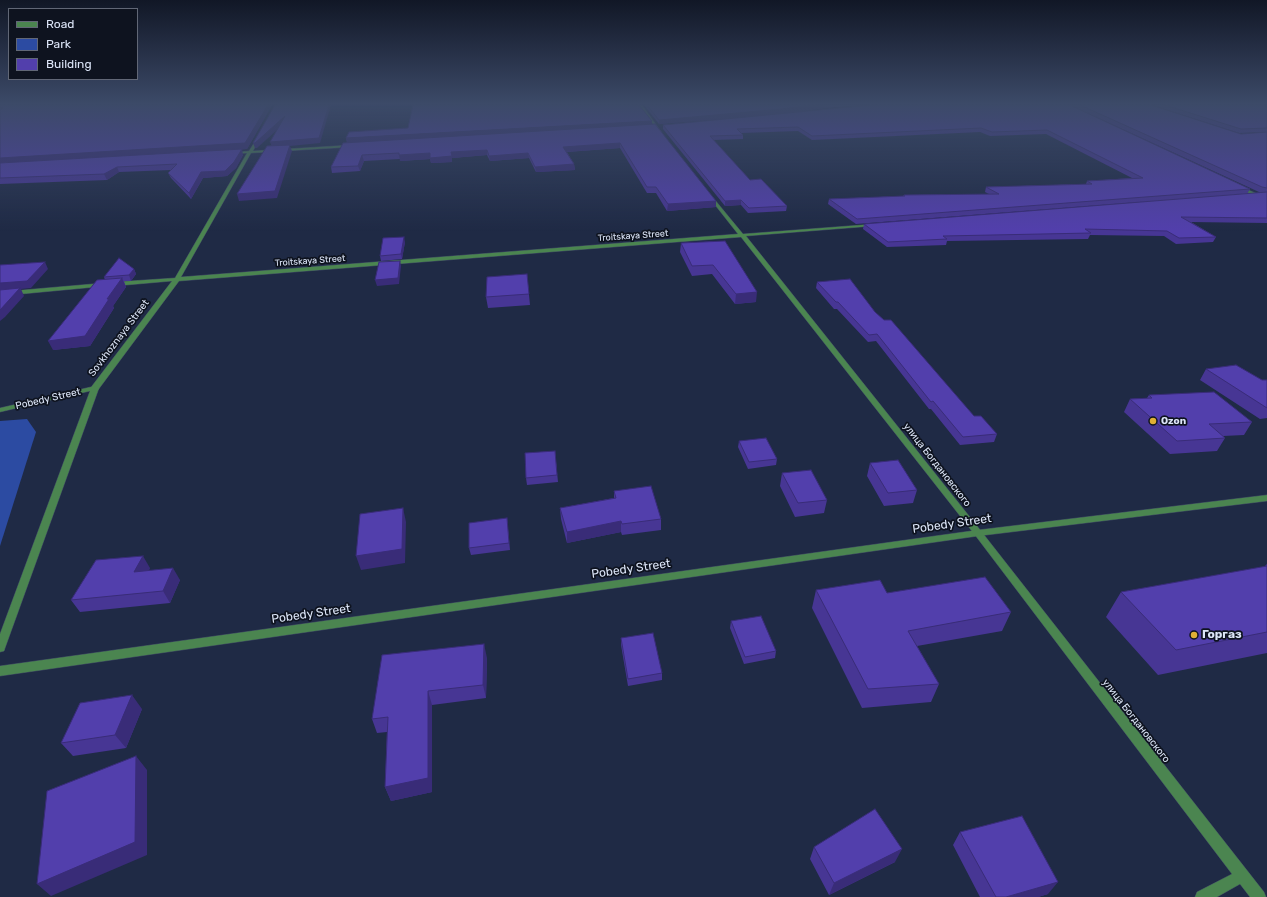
<!DOCTYPE html>
<html>
<head>
<meta charset="utf-8">
<style>
	body { margin:0 }
	#map { position:relative; width:1267px; height:897px; overflow:hidden; background:#1f2a45; font-family:Rubik,sans-serif }
	canvas { display:block }
	.legend { position:absolute; left:8px; top:8px; width:130px; height:72px; box-sizing:border-box; background:#0e131f; border:1px solid #616776; margin:0; padding:5px 7px; list-style:none; font-size:12px; color:#dde6f8 }
	.legend li { display:flex; align-items:center; gap:8px; height:20px }
	.legend b { width:20px; border:1px solid #616776 }
</style>
</head>
<body>
<div id="map">
<canvas width="1267" height="897"></canvas>
<ul class="legend">
<li><b style="height:5px;background:#4b8550"></b>Road</li>
<li><b style="height:11px;background:#2c4ba2"></b>Park</li>
<li><b style="height:11px;background:#523fac"></b>Building</li>
</ul>
</div>
<script>
const ctx = document.querySelector('canvas').getContext('2d');
ctx.lineJoin = 'round';
function paint(path, color) {
  ctx.fillStyle = color;
  ctx.fill(path, 'evenodd');
}
function poly(rows) {
  const path = new Path2D();
  for (const r of rows) {
    path.moveTo(r[0], r[1]);
    for (let i = 2; i < r.length; i += 2) path.lineTo(r[i], r[i + 1]);
  }
  return path;
}
function stroke(path, color, width, dash) {
  ctx.strokeStyle = color;
  ctx.lineWidth = width;
  ctx.lineCap = dash ? 'butt' : 'round';
  ctx.setLineDash(dash || []);
  ctx.stroke(path);
}
function drawText(font, color, halo, rows, align = 'center') {
  ctx.font = font + ' Rubik,sans-serif';
  ctx.lineWidth = 3.5;
  ctx.setLineDash([]);
  ctx.textBaseline = 'middle';
  ctx.strokeStyle = halo;
  ctx.fillStyle = color;
  for (const [text, x, y, turn = 0] of rows) {
    ctx.save();
    ctx.translate(x, y);
    ctx.rotate((+turn || 0) * Math.PI / 180);
    ctx.textAlign = isNaN(turn) ? turn : align;
    if (halo) ctx.strokeText(text, 0, 0);
    ctx.fillText(text, 0, 0);
    ctx.restore();
  }
}
paint(poly([
	[27,419,36,432,0,546,0,421]
]), '#2c4ba2');
const minor = poly([
	[638,105,642,105,662,133,660,133,638,105],
	[259,135,261,136,253,151,351,145,353,146,351,147,251,153,181,277,738,234,708,196,708,194,710,194,743,234,875,224,875,226,873,226,746,236,981,531,1264,892,1266,897,1250,897,1240,884,1217,897,1195,897,1197,892,1232,874,975,535,741,237,179,281,98,390,92,390,91,388,92,386,172,281,115,286,112,284,115,282,175,278,247,153,232,154,230,153,249,151,259,135],
	[1239,186,1267,198,1267,201,1237,188,1237,186,1239,186],
	[104,283,106,284,106,286,0,296,0,292,104,283]
]);
const tertiary = poly([
	[95,386,99,388,5,648,4,651,0,652,0,634,90,391,0,412,0,408,95,386],
	[1267,495,1267,501,978,536,0,676,0,666,978,530,1267,495]
]);
stroke(minor, '#3d4862', 1);
stroke(tertiary, '#3d4862', 1);
paint(minor, '#4b8550');
paint(tertiary, '#4b8550');
paint(poly([
	[0,105,272,105,247,149,128,156,243,155,236,168,227,176,203,178,191,199,171,178,168,173,171,170,119,172,107,180,0,184],
	[644,105,1151,105,1241,134,1267,132,1267,223,1191,222,1216,237,1213,242,1176,244,1164,236,1090,235,1088,239,947,241,946,245,887,247,863,229,864,224,1165,200,856,224,828,204,829,199,903,196,904,195,989,194,985,192,986,187,1086,184,1087,181,1132,178,1046,134,990,136,980,132,812,140,798,131,741,133,743,135,743,139,713,140,750,180,787,206,786,211,748,213,741,205,725,206,663,129,663,125,867,105,825,108,781,114,659,124],
	[1092,115,1259,192,1262,193,1247,194,1250,189],
	[1152,105,1267,105,1267,132,1239,133],
	[652,121,652,125,716,201,716,207,667,211,656,193,647,193,620,148,567,152,574,164,575,170,536,172,529,158,490,161,487,155,452,158,452,162,431,163,430,159,400,161,400,159,364,161,360,171,332,173,331,167,347,142,346,138],
	[725,241,756,302,735,304,712,274,692,276,680,252,681,243],
	[405,242,402,259,381,261,380,256],
	[134,269,136,274,131,281,124,281,126,287,113,306,114,308,90,346,53,350,105,280,104,277],
	[527,274,530,305,488,308,486,297],
	[817,282,875,312,974,416,997,434,994,442,960,445,931,409,929,409,876,341,868,342,837,309,834,309,816,288],
	[1206,369,1262,380,1267,380,1267,418,1260,419,1200,380],
	[1149,395,1252,422,1244,435,1223,436,1225,438,1217,451,1170,454,1124,412,1130,399,1147,398],
	[739,441,777,459,776,465,748,469,738,447],
	[555,451,558,482,527,485,526,478],
	[870,463,917,490,913,503,884,506,867,476],
	[782,473,827,500,824,513,795,517,780,486],
	[614,491,661,519,661,530,622,535,621,532,567,543,561,519,560,508,614,498],
	[507,518,510,550,471,555,469,548],
	[1267,564,1267,653,1158,675,1106,617,1121,592,1264,567],
	[150,568,149,570,180,580,170,603,80,612,71,600],
	[816,590,887,593,1011,612,1002,631,917,646,939,684,931,702,862,708,812,608],
	[731,621,776,651,775,658,744,664,730,628],
	[621,638,662,673,662,680,628,686,621,645],
	[487,658,486,698,432,705,432,792,391,801,385,787,387,732,377,733,372,719],
	[142,709,126,748,73,756,61,743],
	[960,832,1048,894,1038,897,980,897,953,845],
	[814,847,895,862,829,895,810,859]
]), '#473694');
paint(poly([
	[268,105,272,105,247,149,0,163,0,158],
	[329,105,331,105,320,143,290,146,292,151,277,198,239,201,237,194,272,147,270,142],
	[815,105,825,105,825,108,781,114,659,124,659,120],
	[285,116,287,121,257,148,255,148,253,143],
	[652,121,652,125,347,143,346,138],
	[620,143,620,148,564,152,563,147],
	[242,149,243,155,236,168,227,176,203,178,191,199,189,193,201,172],
	[487,150,487,155,452,158,451,152],
	[430,153,452,156,452,162,431,163,430,159,400,161,399,155],
	[528,153,529,158,490,161,489,156],
	[362,155,364,161,360,171,358,166],
	[574,164,575,170,536,172,535,167],
	[117,167,119,172,107,180,104,174],
	[741,200,741,205,725,206,725,201],
	[716,201,716,207,667,211,668,204],
	[404,237,405,242,402,259,401,254],
	[400,261,401,266,399,284,377,286,375,280],
	[45,262,48,269,31,288,21,289,24,296,5,317,0,321,0,283],
	[134,269,136,274,131,281,129,275],
	[122,278,126,287,113,306,114,308,90,346,53,350,48,341,107,299],
	[757,292,756,302,735,304,736,294],
	[403,508,406,522,405,563,361,570,356,556],
	[621,521,621,532,567,543,567,532],
	[143,556,150,568,142,584,134,572],
	[173,568,180,580,170,603,163,591],
	[484,644,487,658,486,698,483,685],
	[428,691,432,705,432,792,391,801,385,787],
	[132,695,142,709,126,748,115,735],
	[136,756,147,770,147,855,51,896,37,884],
	[902,849,895,862,829,895,834,883],
	[1058,882,1048,894,1038,897,1006,897]
]), '#392c78');
const building = poly([
	[0,105,268,105,245,143,0,158,0,110,3,108,0,108,0,105],
	[275,105,329,105,319,138,270,142,285,116,255,143,253,143,275,105],
	[413,105,639,105,652,121,346,138,349,132,408,128,413,105],
	[647,105,815,105,781,109,659,120,647,105],
	[871,105,1070,105,1250,189,857,219,829,199,905,196,904,195,999,194,986,187,1092,184,1087,181,1143,178,1047,130,992,132,981,128,812,136,798,127,737,129,743,135,710,136,750,180,761,179,787,206,749,208,741,200,725,201,663,125,871,105],
	[1080,105,1151,105,1241,134,1267,132,1267,188,1262,187,1080,105],
	[1165,105,1263,105,1267,107,1267,128,1241,129,1165,105],
	[655,124,716,201,668,204,656,187,647,187,620,143,563,147,574,164,535,167,528,153,489,156,487,150,451,152,452,156,430,158,430,153,399,155,399,153,362,155,358,166,331,167,343,143,655,124],
	[290,145,275,191,237,194,267,146,290,145],
	[242,149,234,162,225,171,201,172,189,193,168,173,177,164,117,167,104,174,0,178,0,163,242,149],
	[1267,192,1267,218,1181,217,1216,237,1179,238,1167,231,1085,229,1091,233,943,236,947,239,888,242,864,224,1267,192],
	[404,237,401,254,380,256,383,238,404,237],
	[725,241,757,292,736,294,713,265,692,266,681,243,725,241],
	[119,258,134,269,129,275,104,277,119,258],
	[400,261,398,278,375,280,379,262,400,261],
	[45,262,27,281,0,283,0,265,45,262],
	[527,274,529,294,486,297,487,277,527,274],
	[122,278,107,299,109,299,85,336,48,341,97,280,122,278],
	[850,279,875,312,884,320,891,320,974,416,981,416,997,434,963,437,933,401,931,402,877,334,869,335,838,302,836,302,817,282,850,279],
	[20,288,0,310,0,290,20,288],
	[1236,365,1262,380,1267,380,1267,408,1206,369,1236,365],
	[1214,392,1252,422,1209,424,1225,438,1177,441,1130,399,1152,398,1149,395,1214,392],
	[766,438,777,459,749,462,739,441,766,438],
	[555,451,557,475,526,478,525,453,555,451],
	[898,460,917,490,888,493,870,463,898,460],
	[811,470,827,500,798,503,782,473,811,470],
	[651,486,661,519,622,524,621,521,567,532,560,508,616,498,614,491,651,486],
	[403,508,402,549,356,556,360,514,403,508],
	[507,518,509,543,469,548,469,523,507,518],
	[143,556,134,572,173,568,163,591,71,600,96,560,143,556],
	[1267,566,1267,632,1176,650,1121,592,1267,566],
	[985,577,1011,612,908,631,939,684,868,689,816,590,880,580,887,593,985,577],
	[761,616,776,651,745,657,731,621,761,616],
	[653,633,662,673,628,679,621,638,653,633],
	[484,644,483,685,428,691,428,778,385,787,388,717,372,719,382,655,484,644],
	[132,695,115,735,61,743,80,703,132,695],
	[136,756,135,842,37,884,47,791,136,756],
	[875,809,902,849,834,883,814,847,875,809],
	[1022,816,1058,882,1006,897,996,897,960,832,1022,816]
]);
paint(building, '#523fac');
stroke(building, '#392c78', 1);
const sky = ctx.createLinearGradient(0, 0, 0, 231);
sky.addColorStop(0, '#111726');
sky.addColorStop(0.45, '#3c4a68');
sky.addColorStop(1, '#3c4a6800');
ctx.fillStyle = sky;
ctx.fillRect(0, 0, 1267, 231);
for (const [x, y, r, color] of [
	[1153,421,4,"#e0b034"],
	[1194,635,4,"#e0b034"]
]) {
  const dot = new Path2D();
  dot.arc(x, y, r, 0, 2 * Math.PI);
  ctx.fillStyle = color;
  ctx.fill(dot);
  stroke(dot, '#0e131f', 1.5);
}
drawText('9px', '#dde6f8', '#0e131f', [
	["Troitskaya Street",633,236,-4],
	["Troitskaya Street",310,261,-4]
]);
drawText('10px', '#dde6f8', '#0e131f', [
	["Sovkhoznaya Street",119,338,-53],
	["Pobedy Street",48,399,-13],
	["улица Богдановского",937,465,52],
	["улица Богдановского",1136,721,52]
]);
drawText('bold 10px', '#dde6f8', '#0e131f', [
	["Ozon",1161,421]
], 'left');
drawText('12px', '#dde6f8', '#0e131f', [
	["Pobedy Street",952,524,-8],
	["Pobedy Street",631,569,-8],
	["Pobedy Street",311,614,-8]
]);
drawText('bold 12px', '#dde6f8', '#0e131f', [
	["Горгаз",1202,635]
], 'left');
</script>
</body>
</html>
